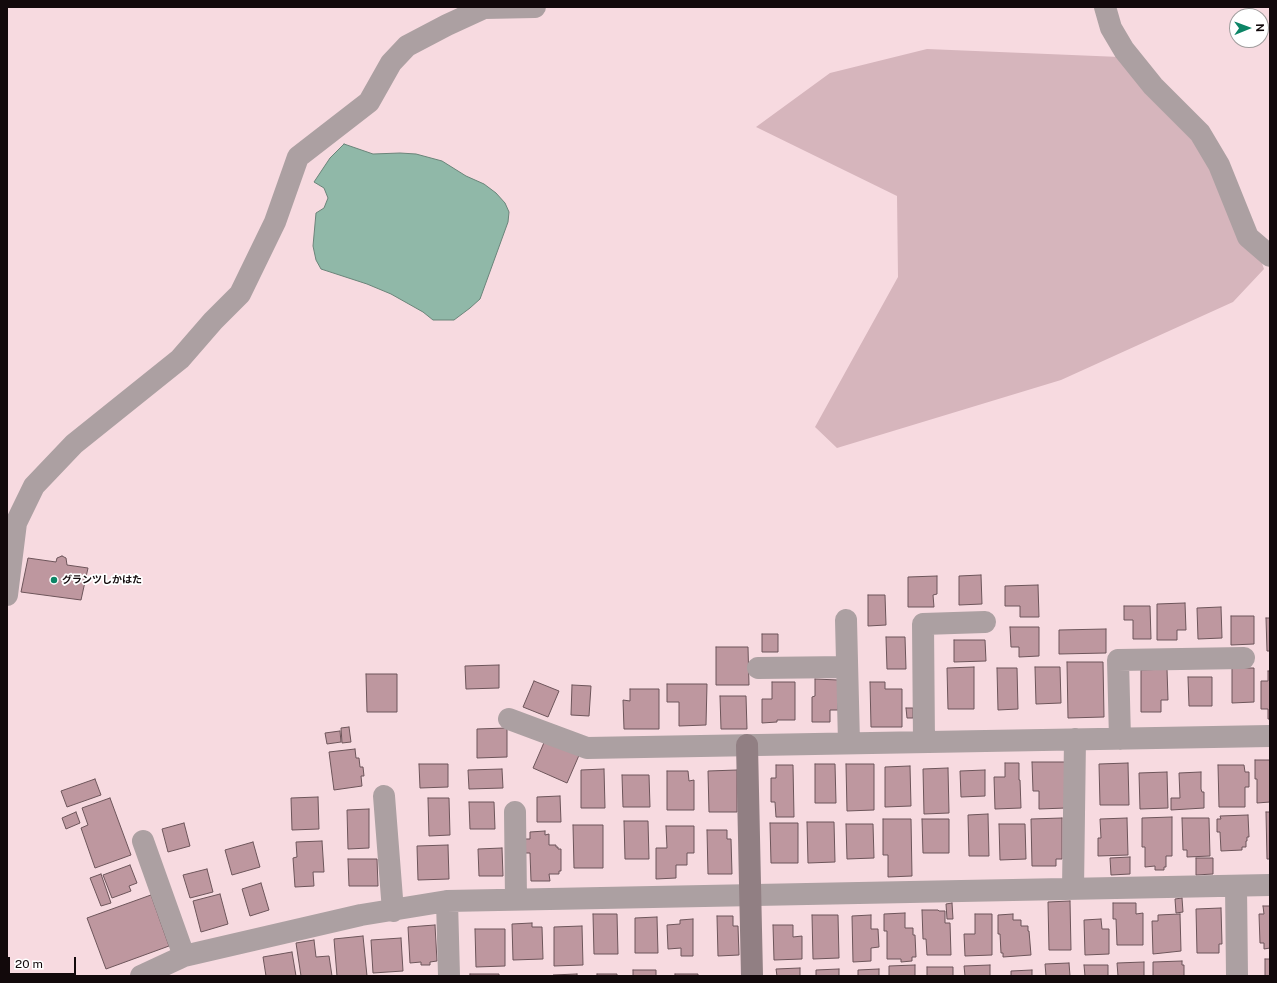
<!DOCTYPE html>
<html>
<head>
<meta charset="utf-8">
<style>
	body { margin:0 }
	#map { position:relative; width:1277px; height:983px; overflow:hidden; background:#f7dae0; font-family:"Public Sans",sans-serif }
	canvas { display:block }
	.frame { position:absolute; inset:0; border:8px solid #12090b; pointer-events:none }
	.north { position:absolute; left:1229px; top:8px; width:40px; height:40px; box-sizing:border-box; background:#fff; border:1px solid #a09d9d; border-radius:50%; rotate:89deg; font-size:11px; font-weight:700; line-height:16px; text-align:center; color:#12090b }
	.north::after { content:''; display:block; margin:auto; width:14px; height:18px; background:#0c8566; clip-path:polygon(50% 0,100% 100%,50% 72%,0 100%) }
	.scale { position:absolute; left:8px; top:957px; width:68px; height:18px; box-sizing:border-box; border:2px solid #12090b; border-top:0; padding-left:5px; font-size:12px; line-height:14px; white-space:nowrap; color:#12090b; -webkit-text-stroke:3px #fff; paint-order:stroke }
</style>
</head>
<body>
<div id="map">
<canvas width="1277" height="983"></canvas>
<div class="frame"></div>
<div class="north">N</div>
<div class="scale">20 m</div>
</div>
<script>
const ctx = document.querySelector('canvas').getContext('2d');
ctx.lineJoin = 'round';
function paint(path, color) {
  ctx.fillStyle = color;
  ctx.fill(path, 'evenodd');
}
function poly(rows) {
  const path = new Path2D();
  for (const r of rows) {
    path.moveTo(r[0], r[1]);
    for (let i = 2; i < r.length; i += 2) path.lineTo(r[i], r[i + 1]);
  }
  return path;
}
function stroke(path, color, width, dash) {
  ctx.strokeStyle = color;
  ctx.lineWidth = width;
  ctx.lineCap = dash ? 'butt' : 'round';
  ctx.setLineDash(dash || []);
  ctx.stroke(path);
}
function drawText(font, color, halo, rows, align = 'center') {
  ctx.font = font + ' "Public Sans","Noto Sans JP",sans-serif';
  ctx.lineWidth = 3.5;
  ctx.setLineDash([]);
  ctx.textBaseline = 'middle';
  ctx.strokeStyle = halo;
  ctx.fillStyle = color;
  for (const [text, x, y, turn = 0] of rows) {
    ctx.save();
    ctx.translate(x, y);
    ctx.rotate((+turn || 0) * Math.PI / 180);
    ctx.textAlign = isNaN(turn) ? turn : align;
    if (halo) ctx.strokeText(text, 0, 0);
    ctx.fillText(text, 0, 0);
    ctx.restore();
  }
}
paint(poly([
	[927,49,1120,57,1230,173,1264,269,1233,302,1061,380,837,448,815,427,898,277,897,196,756,127,830,73]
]), '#d6b5bc');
const water = poly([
	[344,144,373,154,400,153,416,154,442,161,466,176,484,184,496,193,505,203,509,212,508,222,480,299,470,308,454,320,433,320,423,312,391,294,367,284,321,269,316,260,313,246,316,213,324,208,328,198,324,188,314,182,330,158,344,144]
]);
paint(water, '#90b8a8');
stroke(water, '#6a8479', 1);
const building = poly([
	[62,556,66,558,67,565,88,568,81,600,21,592,28,558,56,562,57,558,62,556],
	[981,575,982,604,959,605,959,576,981,575],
	[937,576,937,594,933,595,934,607,908,607,908,577,937,576],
	[1038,585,1039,617,1020,617,1020,606,1005,606,1005,586,1038,585],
	[868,595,885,595,886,625,868,626,868,595],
	[1185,603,1186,630,1177,630,1177,640,1157,640,1157,604,1185,603],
	[1124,606,1150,606,1151,639,1133,639,1133,620,1124,620,1124,606],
	[1221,607,1222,638,1198,639,1197,608,1221,607],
	[1231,616,1254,616,1254,644,1231,645,1231,616],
	[1266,618,1270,618,1270,651,1267,651,1266,618],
	[1010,627,1039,627,1039,656,1019,657,1019,647,1011,647,1010,627],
	[1106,629,1106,653,1059,654,1059,630,1106,629],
	[762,634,778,634,778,652,762,652,762,634],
	[886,637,905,637,906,669,887,669,886,637],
	[954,640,985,640,986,661,954,662,954,640],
	[716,647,748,647,749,685,716,685,716,647],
	[1067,662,1103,662,1104,717,1068,718,1067,662],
	[499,665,499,688,466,689,465,666,499,665],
	[974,667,974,709,948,709,947,668,974,667],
	[1035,667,1060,667,1061,703,1036,704,1035,667],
	[997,668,1017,668,1018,709,998,710,997,668],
	[1232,668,1254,668,1254,702,1232,703,1232,668],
	[1167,669,1168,700,1161,700,1161,712,1141,712,1141,670,1167,669],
	[1268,671,1270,671,1270,719,1268,719,1268,709,1261,709,1261,681,1268,681,1268,671],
	[366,674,397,674,397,712,367,712,366,674],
	[1188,677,1212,677,1212,706,1189,706,1188,677],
	[815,679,838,680,838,710,830,710,830,722,812,722,812,697,815,696,815,679],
	[534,681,559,691,548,717,523,707,534,681],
	[772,682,795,682,795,720,777,720,777,722,762,723,762,699,772,699,772,682],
	[870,682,885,682,885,689,902,689,902,727,871,727,870,682],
	[667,684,707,684,706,725,679,726,679,702,667,702,667,684],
	[572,685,591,686,589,716,571,715,572,685],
	[630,689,659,689,659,729,624,729,623,700,630,701,630,689],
	[720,696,746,696,747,729,721,729,720,696],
	[906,708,913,708,913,718,907,718,906,708],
	[349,727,351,742,342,743,341,728,349,727],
	[507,728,507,757,477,758,477,729,507,728],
	[340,731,341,742,327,744,325,733,340,731],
	[546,738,580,753,567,783,533,768,546,738],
	[355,749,356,758,359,758,360,767,363,767,364,776,361,776,362,786,334,790,329,752,355,749],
	[1255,760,1270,760,1270,802,1257,803,1257,779,1255,779,1255,760],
	[1032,762,1066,762,1066,808,1039,809,1039,791,1033,791,1032,762],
	[1005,763,1019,763,1019,780,1020,780,1021,808,995,809,994,777,1005,777,1005,763],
	[1128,763,1129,805,1100,805,1099,764,1128,763],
	[419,764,448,764,448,787,420,788,419,764],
	[815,764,835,764,836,803,815,803,815,764],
	[846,764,874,764,874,810,847,811,846,764],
	[776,765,793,765,794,817,776,817,775,802,771,802,771,778,776,778,776,765],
	[1218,765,1244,765,1245,772,1249,772,1249,787,1245,787,1245,807,1219,807,1218,765],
	[910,766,911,806,885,807,885,767,910,766],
	[948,768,949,813,924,814,923,769,948,768],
	[502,769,503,788,469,789,468,770,502,769],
	[604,769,605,808,581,808,581,770,604,769],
	[737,770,737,812,709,812,708,771,737,770],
	[985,770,985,796,961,797,960,771,985,770],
	[667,771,688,771,689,781,694,780,694,810,667,810,667,771],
	[1167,772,1168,808,1140,809,1139,773,1167,772],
	[1201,772,1201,789,1202,792,1204,792,1204,808,1171,810,1171,798,1180,798,1179,773,1201,772],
	[622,775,649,775,650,807,623,807,622,775],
	[95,779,101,795,67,807,61,791,95,779],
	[560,796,561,822,537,822,537,797,560,796],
	[318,797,319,829,292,830,291,798,318,797],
	[110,798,131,855,95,868,81,828,88,825,82,808,110,798],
	[428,798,449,798,450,835,429,836,428,798],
	[469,802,494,802,495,829,470,829,469,802],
	[369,809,369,848,348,849,347,810,369,809],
	[76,812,80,823,66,829,62,818,76,812],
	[1266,812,1270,812,1270,859,1267,859,1266,812],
	[988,814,989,856,969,856,968,815,988,814],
	[1248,815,1249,837,1247,837,1247,841,1246,841,1246,847,1242,847,1242,850,1221,851,1220,832,1217,832,1217,819,1221,819,1220,816,1248,815],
	[1172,817,1172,856,1166,856,1166,867,1164,867,1164,870,1155,870,1155,866,1145,867,1145,847,1142,847,1142,818,1172,817],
	[1062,818,1062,859,1056,859,1056,866,1032,866,1031,819,1062,818],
	[1127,818,1128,855,1098,856,1098,838,1101,838,1100,819,1127,818],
	[1182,818,1209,818,1210,856,1187,857,1187,850,1183,850,1182,818],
	[883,819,911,819,912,876,888,877,888,855,883,855,883,819],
	[922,819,949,819,949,853,923,853,922,819],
	[624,821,648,821,649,859,625,859,624,821],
	[807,822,834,822,835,862,808,863,807,822],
	[184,823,190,846,168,852,162,829,184,823],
	[770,823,798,823,798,863,771,863,770,823],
	[846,824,873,824,874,858,847,859,846,824],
	[999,824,1025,824,1026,859,1000,860,999,824],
	[573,825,603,825,603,868,574,868,573,825],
	[666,826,694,826,694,853,687,853,687,865,676,865,676,878,656,879,656,848,667,848,666,826],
	[707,830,727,830,727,839,731,839,732,874,708,874,707,830],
	[545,831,545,835,549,834,549,845,556,845,556,847,558,847,558,849,561,849,561,871,559,871,559,874,549,874,550,881,531,881,530,853,525,853,525,839,530,839,530,832,545,831],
	[322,841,324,872,313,872,314,886,295,887,293,858,297,857,296,842,322,841],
	[253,842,260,867,232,875,225,850,253,842],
	[448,845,449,879,418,880,417,846,448,845],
	[502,848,503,876,479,876,478,849,502,848],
	[1130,857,1130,874,1111,875,1110,858,1130,857],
	[1196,858,1213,858,1213,874,1196,875,1196,858],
	[348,859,377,859,378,886,349,886,348,859],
	[130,865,137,883,129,886,131,891,112,898,103,875,130,865],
	[207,869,213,892,190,898,183,875,207,869],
	[101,874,111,903,101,906,90,878,101,874],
	[261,883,269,910,250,916,242,889,261,883],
	[220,894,228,924,201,932,193,901,220,894],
	[151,895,169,946,106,969,87,918,151,895],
	[1182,898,1183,912,1176,913,1175,899,1182,898],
	[1070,901,1071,950,1049,950,1048,902,1070,901],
	[952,903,953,919,947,919,946,904,952,903],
	[1113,903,1136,903,1136,914,1143,913,1143,945,1117,945,1116,919,1113,919,1113,903],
	[1263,906,1270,906,1270,948,1264,949,1264,943,1260,943,1259,914,1264,914,1263,906],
	[1221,908,1222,944,1219,944,1219,953,1197,953,1196,909,1221,908],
	[922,910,938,910,939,911,945,911,945,923,950,923,951,955,927,955,926,939,923,939,922,910],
	[905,913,905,928,913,928,913,935,915,935,916,957,912,957,912,961,901,962,901,959,887,959,887,931,884,931,884,914,905,913],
	[593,914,617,914,618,954,594,954,593,914],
	[975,914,992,914,992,955,965,956,964,934,975,934,975,914],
	[1013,914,1013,920,1021,920,1021,926,1028,926,1028,931,1029,931,1031,955,1003,957,1003,953,1001,953,1000,934,998,934,998,915,1013,914],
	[1180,914,1181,951,1153,954,1152,921,1158,921,1158,915,1180,914],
	[812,915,838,915,839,958,813,959,812,915],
	[871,915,871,929,878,929,879,947,871,948,871,961,853,962,852,916,871,915],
	[717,916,733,916,733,926,738,926,739,955,718,956,717,916],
	[657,917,658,953,635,953,635,918,657,917],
	[693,919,693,956,681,956,681,948,668,949,667,925,680,924,680,920,693,919],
	[1101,919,1102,929,1109,929,1109,954,1085,955,1084,920,1101,919],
	[532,923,532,927,542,927,543,959,513,960,512,924,532,923],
	[435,925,437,961,430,962,430,965,421,965,421,962,410,963,408,927,435,925],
	[773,925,793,925,793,937,802,936,802,959,774,960,773,925],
	[582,926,583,965,554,966,554,927,582,926],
	[475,929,505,929,505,966,476,967,475,929],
	[363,936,367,976,337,976,334,939,363,936],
	[401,938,403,971,373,973,371,940,401,938],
	[314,940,316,957,329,956,332,976,301,976,296,943,314,940],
	[292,952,296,976,266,976,263,957,292,952],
	[1265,959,1270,959,1270,976,1265,976,1265,959],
	[1182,961,1182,965,1184,965,1184,976,1153,976,1153,962,1182,961],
	[1144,962,1144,976,1118,976,1117,963,1144,962],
	[1069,963,1070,976,1046,976,1045,964,1069,963],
	[915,965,915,976,889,976,889,966,915,965],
	[990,965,990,976,965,976,964,966,990,965],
	[1084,965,1108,965,1108,976,1085,976,1084,965],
	[927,967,953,967,953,976,927,976,927,967],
	[800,968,800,976,777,976,776,969,800,968],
	[839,969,839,976,816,976,816,970,839,969],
	[879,969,879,976,858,976,858,970,879,969],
	[633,970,656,970,656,976,633,976,633,970],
	[1032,970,1032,976,1011,976,1011,971,1032,970],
	[470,974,499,974,499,976,470,976,470,974],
	[577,974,577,976,553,976,553,975,577,974],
	[597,974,617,974,617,976,597,976,597,974],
	[675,974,698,974,698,976,675,976,675,974]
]);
paint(building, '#be979f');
stroke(building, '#6d555a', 1);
stroke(poly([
	[1105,7,1111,28,1124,50,1153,86,1200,133,1219,165,1248,237,1270,256],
	[7,595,16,523,34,486,74,444,180,359,213,321,240,294,275,222,298,157,369,102,391,63,407,46,447,25,484,8,535,7],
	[846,620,849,743],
	[758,668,847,667],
	[509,719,587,748,1270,736],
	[1120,739,1118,660,1244,658],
	[924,742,923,624,985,622],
	[384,796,393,911],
	[515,812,516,899],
	[143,841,184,956],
	[1236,886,1237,976],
	[1073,889,1075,739],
	[447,901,449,976],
	[141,976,184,956,361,915,447,901,1270,885]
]), '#aca0a2', 22);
stroke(poly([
	[747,745,752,976]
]), '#917f83', 22);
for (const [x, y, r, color] of [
	[54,580,4,"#0c8566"]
]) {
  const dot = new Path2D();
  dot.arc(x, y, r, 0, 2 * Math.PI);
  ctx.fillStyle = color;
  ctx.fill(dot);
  stroke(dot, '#fff', 1.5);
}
drawText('bold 10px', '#12090b', '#fff', [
	["グランツしかはた",62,580]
], 'left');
</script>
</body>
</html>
